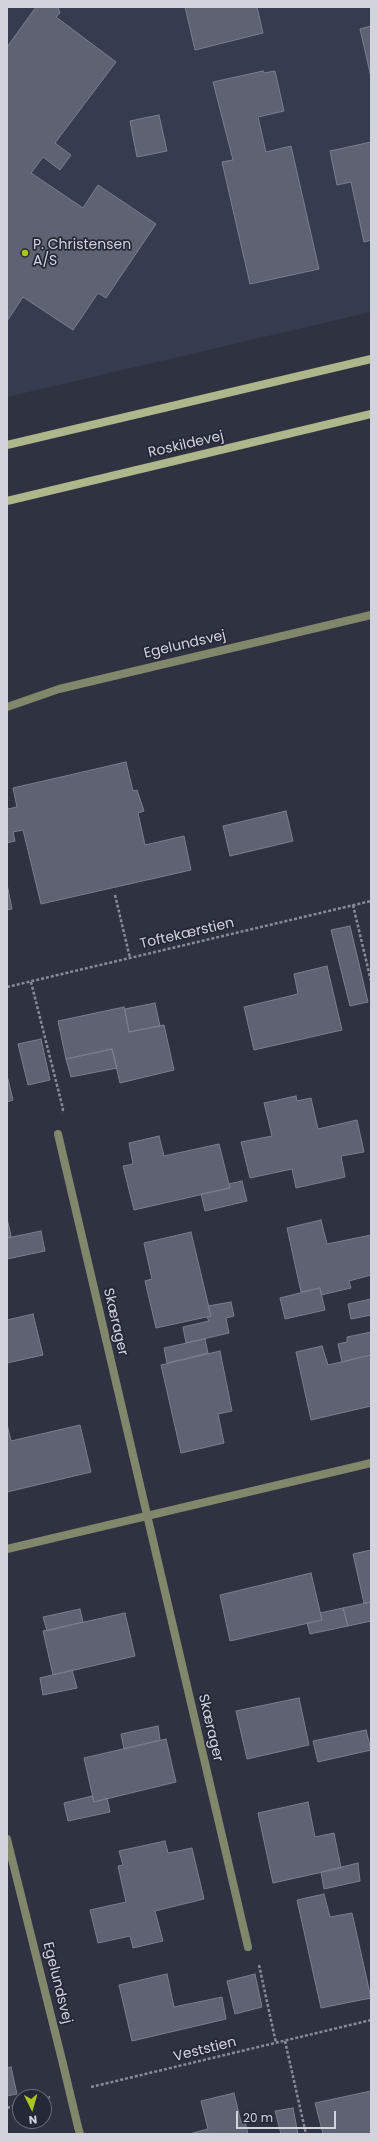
<!DOCTYPE html>
<html>
<head>
<meta charset="utf-8">
<style>
	body { margin:0 }
	#map { position:relative; width:378px; height:2141px; overflow:hidden; background:#2f3240; font-family:Poppins,sans-serif }
	canvas { display:block }
	.frame { position:absolute; inset:0; border:8px solid #d2d4dd; pointer-events:none }
	.north { position:absolute; left:12px; top:2089px; width:40px; height:40px; box-sizing:border-box; background:#252836; border:1px solid #6a6d79; border-radius:50%; rotate:175deg; font-size:11px; font-weight:700; line-height:16px; text-align:center; color:#d2d4dd }
	.north::after { content:''; display:block; margin:auto; width:14px; height:18px; background:#a9c719; clip-path:polygon(50% 0,100% 100%,50% 72%,0 100%) }
	.scale { position:absolute; left:236px; top:2111px; width:100px; height:18px; box-sizing:border-box; border:2px solid #d2d4dd; border-top:0; padding-left:5px; font-size:12px; line-height:14px; white-space:nowrap; color:#d2d4dd; -webkit-text-stroke:3px #252836; paint-order:stroke }
</style>
</head>
<body>
<div id="map">
<canvas width="378" height="2141"></canvas>
<div class="frame"></div>
<div class="north">N</div>
<div class="scale">20 m</div>
</div>
<script>
const ctx = document.querySelector('canvas').getContext('2d');
ctx.lineJoin = 'round';
function paint(path, color) {
  ctx.fillStyle = color;
  ctx.fill(path, 'evenodd');
}
function poly(rows) {
  const path = new Path2D();
  for (const r of rows) {
    path.moveTo(r[0], r[1]);
    for (let i = 2; i < r.length; i += 2) path.lineTo(r[i], r[i + 1]);
  }
  return path;
}
function stroke(path, color, width, dash) {
  ctx.strokeStyle = color;
  ctx.lineWidth = width;
  ctx.lineCap = dash ? 'butt' : 'round';
  ctx.setLineDash(dash || []);
  ctx.stroke(path);
}
function drawText(font, color, halo, rows, align = 'center') {
  ctx.font = font + ' Poppins,sans-serif';
  ctx.lineWidth = 3.5;
  ctx.setLineDash([]);
  ctx.textBaseline = 'middle';
  ctx.strokeStyle = halo;
  ctx.fillStyle = color;
  for (const [text, x, y, turn = 0] of rows) {
    ctx.save();
    ctx.translate(x, y);
    ctx.rotate((+turn || 0) * Math.PI / 180);
    ctx.textAlign = isNaN(turn) ? turn : align;
    if (halo) ctx.strokeText(text, 0, 0);
    ctx.fillText(text, 0, 0);
    ctx.restore();
  }
}
paint(poly([
	[7,7,371,7,371,312,7,397]
]), '#363b4e');
const building = poly([
	[36,7,58,7,60,13,56,17,116,62,55,143,71,155,60,170,43,157,31,173,83,208,98,185,156,224,106,298,98,293,73,330,23,297,7,321,7,47,36,7],
	[185,7,257,7,263,33,195,50,185,7],
	[371,26,371,77,360,29,371,26],
	[263,71,264,73,275,71,284,111,258,117,266,152,291,146,319,269,250,284,222,162,233,160,213,82,263,71],
	[159,115,167,151,137,157,130,121,159,115],
	[371,142,371,240,364,242,351,182,337,185,330,151,371,142],
	[126,762,133,791,137,790,144,811,138,813,145,845,184,836,191,870,41,904,23,830,13,832,15,841,7,843,7,805,8,809,17,807,13,788,126,762],
	[286,811,293,841,230,856,223,826,286,811],
	[7,884,12,909,7,910,7,884],
	[350,926,368,1002,350,1006,331,930,350,926],
	[327,966,342,1030,254,1050,244,1007,298,994,294,974,327,966],
	[155,1003,160,1026,129,1032,125,1009,155,1003],
	[124,1007,129,1032,164,1025,174,1070,120,1083,112,1049,66,1059,58,1021,124,1007],
	[41,1039,50,1080,28,1085,18,1044,41,1039],
	[112,1049,117,1068,71,1077,66,1059,112,1049],
	[7,1075,13,1100,7,1102,7,1075],
	[296,1096,297,1101,311,1098,318,1129,357,1120,364,1152,341,1156,345,1177,296,1188,292,1169,250,1178,241,1142,272,1136,264,1103,296,1096],
	[159,1136,164,1156,219,1144,230,1188,134,1210,123,1166,133,1164,129,1143,159,1136],
	[242,1181,247,1201,205,1211,201,1194,230,1188,229,1184,242,1181],
	[7,1218,11,1236,7,1238,7,1218],
	[321,1220,327,1244,371,1235,371,1275,349,1281,351,1288,321,1295,320,1288,301,1292,287,1228,321,1220],
	[41,1231,45,1251,7,1259,7,1238,41,1231],
	[191,1232,211,1316,156,1328,145,1281,152,1279,144,1243,191,1232],
	[320,1288,325,1310,285,1319,280,1298,320,1288],
	[371,1299,371,1315,351,1319,348,1304,371,1299],
	[231,1302,234,1316,226,1318,229,1333,186,1343,183,1327,209,1321,207,1317,211,1316,208,1306,231,1302],
	[33,1314,43,1355,7,1363,7,1320,33,1314],
	[371,1332,371,1355,342,1362,338,1344,347,1342,347,1337,371,1332],
	[205,1339,208,1353,167,1363,164,1348,205,1339],
	[322,1346,328,1365,371,1355,371,1406,311,1420,296,1352,322,1346],
	[220,1351,232,1411,218,1414,224,1443,181,1453,161,1365,220,1351],
	[7,1424,11,1441,80,1425,91,1472,7,1492,7,1424],
	[371,1550,371,1602,364,1603,353,1554,371,1550],
	[311,1573,322,1620,230,1641,220,1595,311,1573],
	[371,1602,371,1621,348,1626,343,1608,371,1602],
	[343,1608,348,1626,310,1634,307,1623,322,1620,320,1613,343,1608],
	[80,1609,83,1622,47,1631,43,1617,80,1609],
	[125,1613,135,1656,53,1675,43,1631,125,1613],
	[72,1670,77,1688,43,1695,40,1678,72,1670],
	[299,1698,309,1745,247,1759,236,1711,299,1698],
	[158,1726,160,1740,124,1749,121,1734,158,1726],
	[366,1730,371,1750,318,1762,313,1741,366,1730],
	[166,1739,176,1782,94,1802,84,1758,166,1739],
	[92,1796,94,1802,107,1798,110,1812,68,1821,64,1803,92,1796],
	[308,1802,315,1837,334,1833,341,1868,273,1883,258,1813,308,1802],
	[165,1841,168,1853,192,1848,204,1899,155,1911,163,1941,133,1948,130,1936,98,1943,90,1910,126,1902,118,1866,123,1865,119,1851,165,1841],
	[358,1863,360,1881,324,1889,321,1872,358,1863],
	[324,1894,330,1917,352,1913,371,1998,321,2008,297,1900,324,1894],
	[167,1974,174,2007,222,1997,226,2019,132,2041,119,1985,167,1974],
	[255,1974,262,2007,235,2014,227,1981,255,1974],
	[11,2067,17,2094,7,2096,7,2068,11,2067],
	[371,2091,371,2134,323,2134,315,2103,371,2091],
	[234,2093,241,2122,245,2121,248,2134,189,2134,208,2129,201,2101,234,2093],
	[293,2108,298,2134,281,2134,275,2111,293,2108]
]);
paint(building, '#5e6272');
stroke(building, '#7a7f8f', 1);
stroke(poly([
	[115,895,130,958],
	[353,905,371,981],
	[31,982,63,1109,62,1113],
	[7,987,371,901],
	[259,1965,276,2043],
	[285,2041,306,2134],
	[91,2087,371,2020],
	[44,2099,50,2097],
	[7,2108,20,2104]
]), '#888b96', 2.5, [3, 2]);
stroke(poly([
	[7,707,59,689,371,615],
	[58,1134,248,1947],
	[7,1549,371,1463],
	[7,1839,63,2064],
	[78,2127,80,2134]
]), '#80886c', 8);
stroke(poly([
	[7,445,371,359],
	[7,501,371,414]
]), '#acb78b', 8);
stroke(poly([
	[63,2064,78,2127]
]), '#80886c', 8);
for (const [x, y, r, color] of [
	[25,253,4,"#a9c719"]
]) {
  const dot = new Path2D();
  dot.arc(x, y, r, 0, 2 * Math.PI);
  ctx.fillStyle = color;
  ctx.fill(dot);
  stroke(dot, '#252836', 1.5);
}
drawText('14px', '#d2d4dd', '#252836', [
	["P. Christensen",33,245],
	["A/S",33,261]
], 'left');
drawText('14px', '#d2d4dd', '#252836', [
	["Roskildevej",186,445,-13],
	["Egelundsvej",185,645,-13],
	["Toftekærstien",187,934,-13],
	["Skærager",115,1322,77],
	["Skærager",210,1728,77],
	["Egelundsvej",57,1983,76],
	["Veststien",205,2050,-14]
]);
</script>
</body>
</html>
